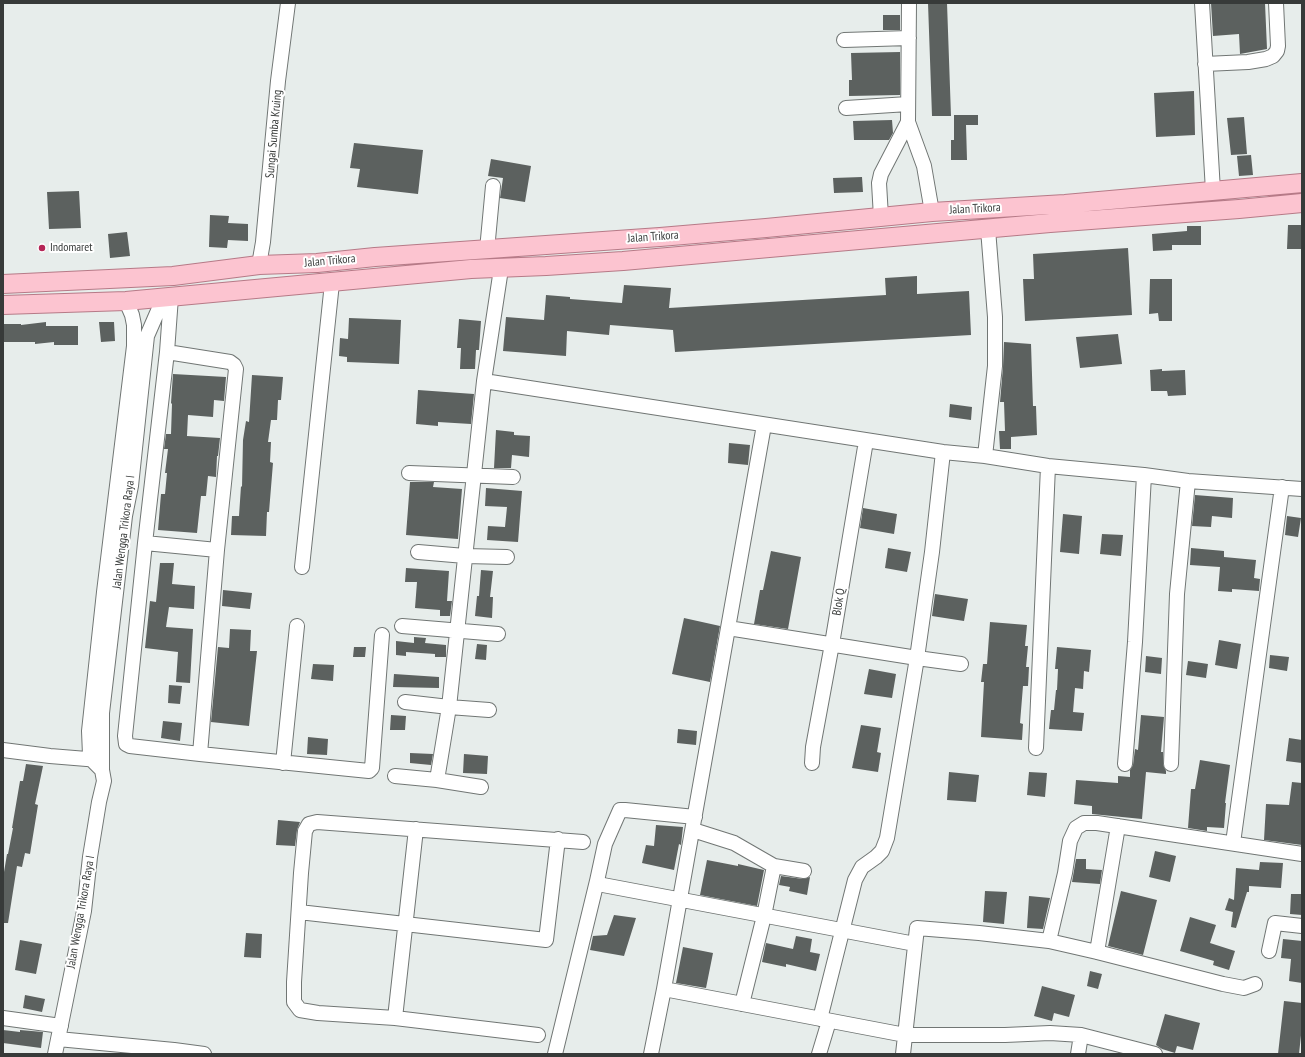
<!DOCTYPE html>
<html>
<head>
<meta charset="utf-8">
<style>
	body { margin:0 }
	#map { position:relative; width:1305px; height:1057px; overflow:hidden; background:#e7edeb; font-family:"PT Sans Narrow",sans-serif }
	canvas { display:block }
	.frame { position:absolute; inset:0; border:4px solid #373a39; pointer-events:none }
</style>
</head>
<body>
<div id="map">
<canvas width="1305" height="1057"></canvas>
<div class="frame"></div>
</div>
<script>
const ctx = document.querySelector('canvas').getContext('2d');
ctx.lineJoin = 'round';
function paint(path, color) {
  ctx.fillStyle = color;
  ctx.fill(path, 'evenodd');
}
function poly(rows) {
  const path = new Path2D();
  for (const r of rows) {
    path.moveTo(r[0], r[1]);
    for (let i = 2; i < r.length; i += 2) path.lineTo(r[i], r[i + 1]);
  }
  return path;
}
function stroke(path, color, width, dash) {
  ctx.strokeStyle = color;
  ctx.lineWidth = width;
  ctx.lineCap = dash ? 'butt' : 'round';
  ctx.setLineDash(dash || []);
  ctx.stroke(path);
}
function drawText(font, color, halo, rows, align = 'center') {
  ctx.font = font + ' "PT Sans Narrow",sans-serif';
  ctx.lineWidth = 4;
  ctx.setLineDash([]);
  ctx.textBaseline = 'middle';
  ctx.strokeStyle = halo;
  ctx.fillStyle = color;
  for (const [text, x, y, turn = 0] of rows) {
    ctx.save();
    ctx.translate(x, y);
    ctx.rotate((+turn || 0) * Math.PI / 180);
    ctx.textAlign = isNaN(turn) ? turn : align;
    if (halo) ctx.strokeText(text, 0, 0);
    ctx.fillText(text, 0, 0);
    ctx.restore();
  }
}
paint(poly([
	[928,3,947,3,951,116,932,116],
	[1211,3,1265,3,1267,49,1240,54,1239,34,1213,36],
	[883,15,900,15,900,30,883,30],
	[900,52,900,95,849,96,849,80,852,80,851,53],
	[1194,91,1195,135,1156,137,1154,93],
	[954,115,978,115,978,125,966,125,967,160,951,160,951,140,954,140],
	[1244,117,1247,154,1231,155,1227,118],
	[892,120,893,133,889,140,854,140,853,121],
	[354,143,423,150,418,194,357,187,360,169,350,168],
	[1251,155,1253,175,1239,176,1237,156],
	[491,159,531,166,525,202,500,198,503,178,488,176],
	[862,177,863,192,834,193,833,178],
	[79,191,81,228,49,229,47,192],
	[210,215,229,216,228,223,248,224,248,241,228,240,227,248,209,247],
	[1288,225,1302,225,1302,249,1287,249],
	[1187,226,1201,226,1201,245,1172,245,1172,250,1153,251,1152,234,1187,231],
	[127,232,130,256,110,258,108,234],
	[1128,248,1132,315,1025,321,1023,279,1034,279,1033,254],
	[917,276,917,294,969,291,971,335,675,352,673,330,610,325,609,335,567,331,566,356,503,351,506,317,544,320,546,295,570,297,570,299,622,303,624,285,671,288,669,308,886,295,885,278],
	[1150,279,1172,279,1172,321,1159,321,1158,313,1149,314],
	[349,318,401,320,399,364,347,362,347,357,339,356,340,338,348,339],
	[459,319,481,321,479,350,476,350,475,369,460,369,461,348,457,348],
	[46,322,46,326,78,326,78,345,54,345,54,342,35,344,35,342,3,342,3,324,21,324,21,325],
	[99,322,114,322,115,341,101,342],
	[1118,334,1122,364,1080,368,1076,337],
	[1004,342,1031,344,1033,406,1036,406,1037,435,1011,437,1011,449,1000,449,999,431,1005,431,1004,402,1000,402,1003,367],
	[1162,369,1162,371,1185,370,1186,395,1168,396,1167,391,1151,391,1150,370],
	[173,374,226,377,224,401,214,400,213,417,188,415,187,436,220,438,218,456,217,456,216,477,208,476,206,496,201,496,197,533,158,530,161,494,165,494,167,473,165,473,168,449,164,449,166,434,171,434,172,404,171,403],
	[252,375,283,377,281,400,278,400,277,420,271,420,268,442,271,442,270,462,273,463,269,512,267,512,266,536,231,535,232,516,239,516,241,486,242,487,243,440,246,421,249,422],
	[418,390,474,394,471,424,438,422,438,426,416,424],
	[950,404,972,407,971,420,949,417],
	[496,430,514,432,514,435,530,436,529,457,512,455,511,468,494,468],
	[729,443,750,445,748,465,728,463],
	[410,482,434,482,433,487,462,489,458,539,406,535],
	[486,488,522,491,518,542,487,540,488,526,505,527,507,507,485,506],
	[1195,495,1233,498,1232,518,1212,516,1211,527,1192,526],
	[863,508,897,514,894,534,860,528],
	[1063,514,1082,516,1079,554,1060,552],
	[1287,516,1301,518,1298,537,1285,535],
	[1102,534,1123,535,1121,556,1100,554],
	[888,548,911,552,907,572,885,568],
	[1191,548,1224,551,1224,557,1256,560,1254,578,1260,579,1259,591,1232,589,1232,592,1218,591,1220,567,1190,565],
	[771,551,801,557,788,629,754,624,760,590,763,590],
	[160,563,174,563,172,584,195,586,194,609,169,607,166,627,193,629,190,683,176,682,178,652,145,648,150,601,156,602],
	[406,568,449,571,447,601,452,601,450,616,440,616,440,610,415,608,417,582,405,582],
	[481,570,493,571,490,597,493,597,492,618,475,616,477,596,479,596],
	[223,590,252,593,250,609,222,606],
	[935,594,968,599,964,621,932,616],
	[684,618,720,626,710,682,672,674],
	[990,622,1027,625,1025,646,1028,646,1026,667,1029,667,1028,686,1023,686,1020,723,1023,724,1022,740,981,737,984,682,981,682,983,664,987,664],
	[230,629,251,630,250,651,257,651,249,726,211,722,218,647,229,648],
	[414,637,426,638,425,643,446,645,446,657,435,657,435,654,406,652,406,656,396,655,396,641,414,643],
	[1219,640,1241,644,1237,669,1215,665],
	[477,644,487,645,486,660,475,659],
	[354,647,366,647,365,657,353,657],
	[1057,647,1091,650,1089,672,1084,671,1083,689,1075,688,1073,712,1084,713,1082,731,1049,729,1051,710,1054,710,1056,690,1057,690,1058,669,1055,669],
	[1270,655,1289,657,1287,671,1269,668],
	[1146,656,1162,658,1161,674,1145,672],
	[1188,661,1208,664,1206,678,1186,675],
	[313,664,334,665,333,681,311,679],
	[869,669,896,674,892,698,864,694],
	[394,674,439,677,439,688,393,687],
	[169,685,182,686,180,704,168,703],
	[391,715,406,716,405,730,390,730],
	[1141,715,1164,717,1161,752,1163,752,1163,764,1166,771,1166,774,1146,772,1142,819,1092,814,1092,806,1074,804,1076,780,1118,783,1118,776,1130,777,1130,770,1133,765,1135,749,1138,750],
	[163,721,182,723,180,741,161,738],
	[861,725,881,728,877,752,881,753,878,772,852,768],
	[678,729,697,731,696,745,677,743],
	[308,737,328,739,327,755,307,754],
	[1289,738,1302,740,1302,763,1286,761],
	[410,753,433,754,431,765,410,763],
	[464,754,488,756,487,774,463,773],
	[1200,760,1230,765,1225,803,1226,803,1224,828,1207,827,1207,831,1188,828,1191,789,1195,789],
	[26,764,43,766,35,804,38,805,30,854,25,853,22,867,17,866,8,923,3,923,3,871,4,872,7,854,8,854,13,828,12,828,20,781,23,781],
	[949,772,979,775,976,802,947,800],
	[1029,772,1047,773,1045,797,1027,795],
	[1292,782,1302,783,1302,845,1264,840,1266,804,1289,805],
	[278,820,300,822,297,830,295,846,276,845],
	[656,825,683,827,681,845,679,844,674,870,642,863,646,845,654,846],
	[1155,851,1176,856,1170,882,1149,877],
	[1076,859,1086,859,1086,869,1102,870,1100,884,1072,882],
	[707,860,738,866,738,864,764,870,757,906,700,895],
	[1260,862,1283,863,1281,888,1249,886,1249,892,1247,892,1236,928,1231,927,1233,912,1225,910,1229,898,1234,900,1236,868,1259,870],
	[781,876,803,879,810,877,807,895,789,891,790,887,779,885],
	[985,891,1007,892,1004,924,983,922],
	[1121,891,1157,900,1143,955,1108,946],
	[1291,894,1302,894,1302,915,1290,914],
	[1029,896,1050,898,1043,929,1027,928],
	[614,915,636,918,624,956,590,950,593,936,607,935],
	[1190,917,1216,925,1210,943,1235,951,1229,970,1213,965,1214,961,1180,951],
	[246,933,262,934,261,958,244,957],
	[796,936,812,939,810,952,820,954,816,971,786,964,786,967,762,962,766,943,793,949],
	[1283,939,1302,941,1302,983,1289,981,1291,959,1281,958],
	[20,940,42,944,36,974,15,970],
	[683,947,713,953,706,988,676,983],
	[1090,971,1102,974,1098,989,1087,986],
	[1042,986,1075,995,1069,1017,1054,1013,1052,1021,1034,1016],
	[25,995,45,999,42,1012,23,1008],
	[1284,1001,1302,1003,1302,1026,1299,1054,1278,1054],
	[1165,1014,1200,1023,1193,1050,1177,1046,1175,1053,1162,1049,1156,1045],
	[3,1030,20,1032,20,1030,43,1032,41,1048,3,1043]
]), '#5c615f');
const minor = poly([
	[909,3,908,122,924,166,932,212],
	[1202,3,1213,191],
	[844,40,909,38],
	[1205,64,1248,62,1266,59,1273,56,1277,51,1278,46,1276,3],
	[846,108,908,104],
	[881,217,879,183,881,174,908,122],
	[487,250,493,186],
	[259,265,263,242,278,81,288,3],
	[171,297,167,352,145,543,125,736,126,744,130,746,200,754,369,771,372,768,382,635],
	[167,352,230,362,234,365,236,369,217,550,200,754],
	[484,381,943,452,985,456,1048,466,1144,475,1188,481,1302,489],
	[985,456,995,366,995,317,988,229],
	[409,473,513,477],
	[145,543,217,550],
	[418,552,465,556,507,557],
	[302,567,332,283],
	[402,626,498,634],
	[728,628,917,658,961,664],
	[405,702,449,707,489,710],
	[1036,748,1048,466],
	[3,750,50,756,99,760],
	[283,763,297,626],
	[812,763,813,747,832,644,866,441],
	[1125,764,1135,642,1144,475],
	[1171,764,1177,594,1188,481],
	[102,770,92,760,90,755,89,731,104,592,134,346,134,325,132,315,126,301],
	[395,776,437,780],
	[481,787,437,780,449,707,484,381,501,269],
	[695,817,625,810,620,810,605,844,597,881,603,885,915,944],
	[693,830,734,843,774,866,804,871],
	[1233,843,1282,487],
	[299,912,546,940,558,839],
	[1049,941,1065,873,1070,841,1076,828,1084,823,1097,823,1302,854],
	[1269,951,1275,923,1302,926],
	[1097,952,1118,826],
	[664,989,905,1035,1005,1035,1050,1033,1081,1035,1155,1054],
	[742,1004,764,916,774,866],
	[3,1018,61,1026],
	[395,1018,416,829],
	[820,1019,855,880,862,867,876,857,882,851,887,838,917,658,932,552,943,452],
	[538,1035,395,1018,318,1013,300,1010,294,1002,294,982,301,873,305,831,309,824,317,822,583,842],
	[58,1039,174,1050,204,1054],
	[55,1054,84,911,90,857,99,802,104,781,102,770,102,713,125,516,131,486,147,336,164,297],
	[555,1054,597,881],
	[651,1054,664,989,764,425],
	[819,1054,829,1021],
	[903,1054,917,928,979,933,1049,941,1097,952,1223,984,1244,988,1255,984],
	[1078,1054,1081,1035]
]);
const major = poly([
	[3,284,173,276,259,265,317,263,375,257,660,237,766,228,932,212,1065,204,1302,183],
	[3,305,126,301,471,269,546,266,623,261,1050,223,1239,209,1302,203]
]);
stroke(minor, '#717674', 16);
stroke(major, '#b67a87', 20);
stroke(minor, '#fff', 14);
stroke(major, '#fcc4d0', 18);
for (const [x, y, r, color] of [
	[42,248,4,"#b52556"]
]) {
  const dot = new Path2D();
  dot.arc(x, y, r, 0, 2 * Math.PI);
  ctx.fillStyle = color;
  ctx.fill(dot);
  stroke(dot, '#fff', 1.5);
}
drawText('12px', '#373a39', '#fff', [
	["Sungai Sumba Kruing",274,134,-85],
	["Jalan Trikora",975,209,-3],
	["Jalan Trikora",653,237,-4],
	["Jalan Trikora",330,261,-5],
	["Jalan Wengga Trikora Raya I",124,532,-83],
	["Blok Q",839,602,-81],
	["Jalan Wengga Trikora Raya I",81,912,-80]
]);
drawText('12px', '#373a39', '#fff', [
	["Indomaret",50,248]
], 'left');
</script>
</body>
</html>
